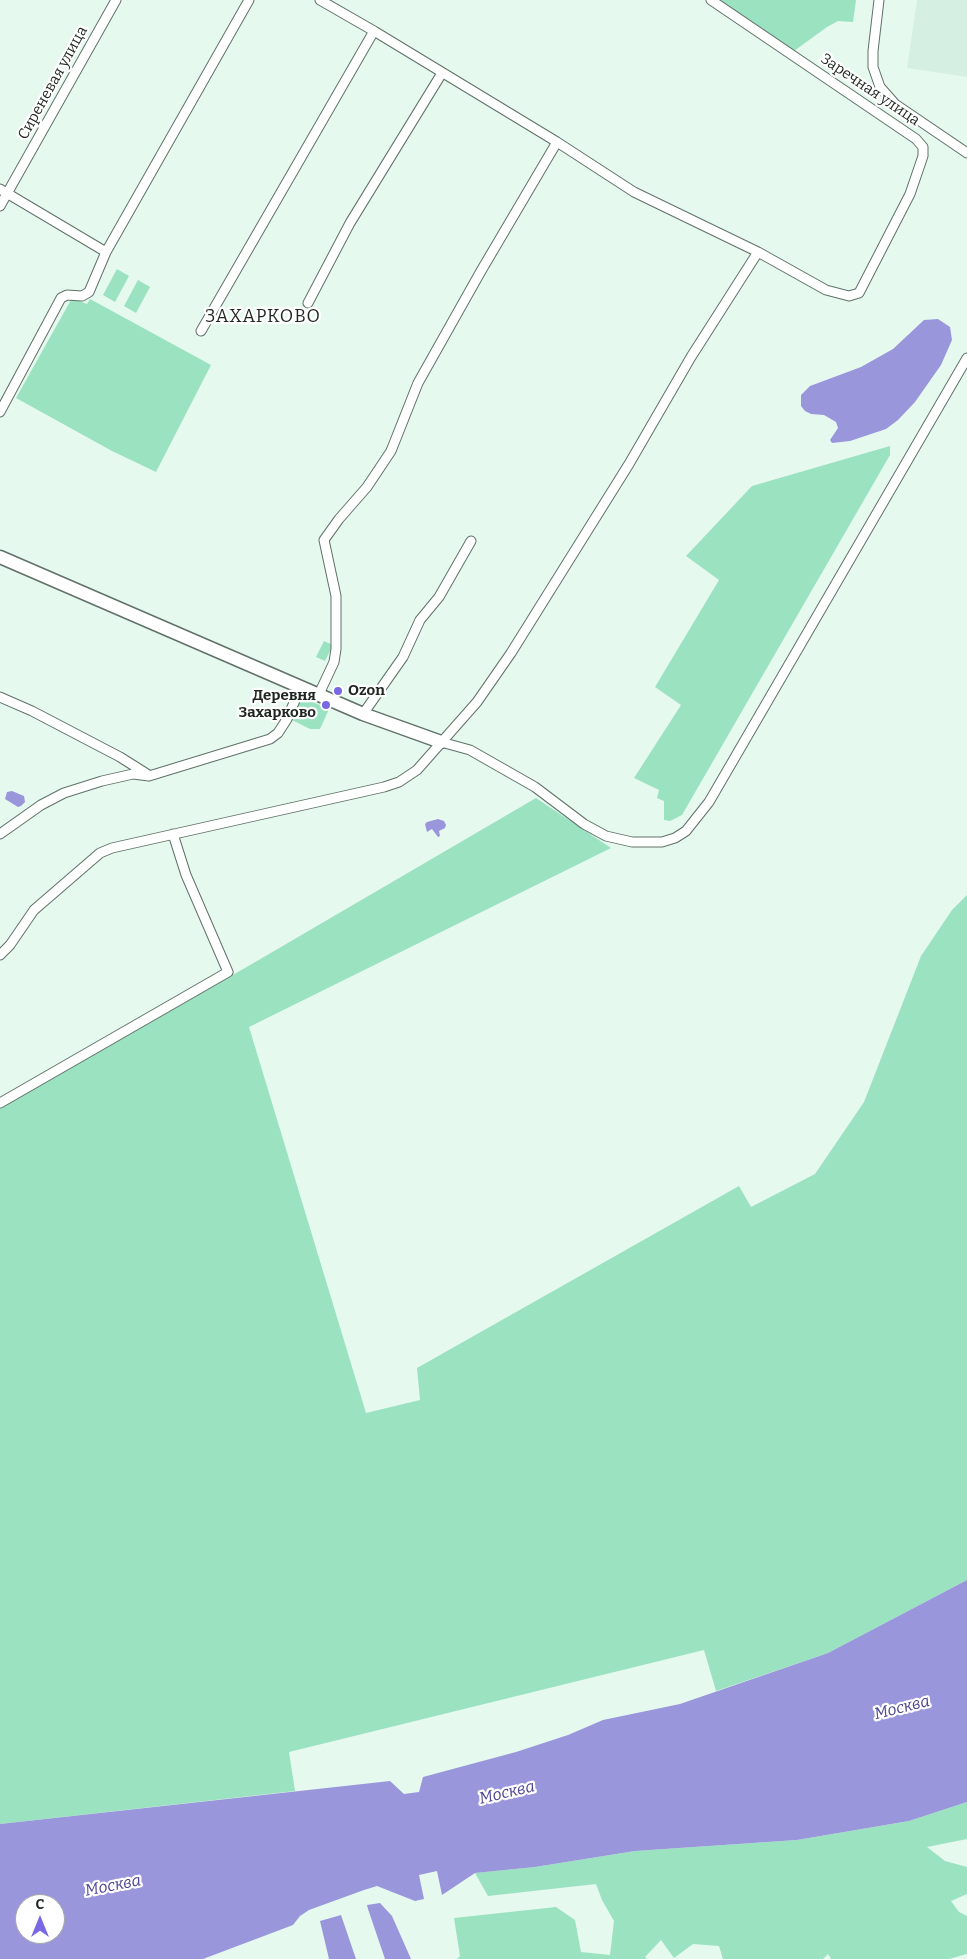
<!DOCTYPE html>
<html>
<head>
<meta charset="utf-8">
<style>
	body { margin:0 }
	#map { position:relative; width:967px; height:1959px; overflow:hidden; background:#e6f9ef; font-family:Bitter,serif }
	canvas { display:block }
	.north { position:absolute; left:15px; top:1894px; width:50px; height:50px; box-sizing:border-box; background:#fff; border:1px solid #a5a8a7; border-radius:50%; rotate:0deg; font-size:14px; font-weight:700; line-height:20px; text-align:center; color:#1f2622 }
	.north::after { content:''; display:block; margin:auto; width:18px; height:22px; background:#7968e3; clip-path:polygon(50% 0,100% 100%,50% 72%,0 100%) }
</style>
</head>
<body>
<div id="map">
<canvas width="967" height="1959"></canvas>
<div class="north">С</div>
</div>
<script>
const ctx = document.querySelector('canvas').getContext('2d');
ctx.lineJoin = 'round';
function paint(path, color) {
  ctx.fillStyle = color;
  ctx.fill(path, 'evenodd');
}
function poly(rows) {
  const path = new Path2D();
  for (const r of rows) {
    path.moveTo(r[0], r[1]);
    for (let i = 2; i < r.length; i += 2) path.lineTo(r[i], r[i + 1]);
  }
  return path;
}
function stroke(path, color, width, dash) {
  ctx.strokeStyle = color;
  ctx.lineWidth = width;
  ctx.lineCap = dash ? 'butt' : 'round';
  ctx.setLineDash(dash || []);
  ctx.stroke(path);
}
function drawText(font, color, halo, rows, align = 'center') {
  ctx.font = font + ' Bitter,serif';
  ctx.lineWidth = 4.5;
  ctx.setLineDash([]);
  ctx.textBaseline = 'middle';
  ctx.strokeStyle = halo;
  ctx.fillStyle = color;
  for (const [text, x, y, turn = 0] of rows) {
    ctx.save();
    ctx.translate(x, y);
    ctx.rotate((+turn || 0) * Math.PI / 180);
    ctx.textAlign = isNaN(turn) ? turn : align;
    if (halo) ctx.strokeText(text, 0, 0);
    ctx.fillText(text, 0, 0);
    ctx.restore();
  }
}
paint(poly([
	[917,0,967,0,967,77,907,68]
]), '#d5f0e2');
paint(poly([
	[718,0,856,0,853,22,838,21,827,27,794,51],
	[117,269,129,276,115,302,103,295],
	[138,280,150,287,136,313,124,306],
	[72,298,87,304,90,299,211,365,156,472,112,451,16,398],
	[890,446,890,455,682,815,670,821,664,820,664,801,657,798,659,790,634,778,681,705,655,687,719,580,686,556,752,486],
	[324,641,333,645,325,661,316,657],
	[301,697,329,709,320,729,310,729,290,719],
	[536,798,611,848,249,1027,366,1413,420,1400,417,1368,739,1186,751,1207,815,1174,864,1102,921,956,952,910,967,895,967,1580,828,1653,716,1691,704,1650,289,1752,295,1791,0,1824,0,1107,245,968],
	[967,1802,967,1839,927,1847,945,1861,967,1867,967,1894,951,1901,959,1912,967,1916,967,1954,949,1959,831,1959,828,1954,823,1959,723,1959,719,1946,693,1944,674,1958,661,1940,645,1957,647,1959,457,1959,460,1956,454,1918,556,1907,575,1920,581,1952,610,1955,614,1921,602,1900,596,1884,488,1896,475,1873,535,1867,635,1851,797,1840,909,1821]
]), '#9be2c0');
paint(poly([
	[938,319,950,327,952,340,941,365,915,402,898,420,886,429,850,441,832,443,830,440,838,428,836,422,824,415,811,414,805,411,801,406,801,395,810,386,861,367,893,349,924,320],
	[12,791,24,796,25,802,21,806,18,807,5,799,7,792],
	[438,819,444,821,446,825,445,828,439,831,440,836,438,837,432,829,427,832,425,824,427,822],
	[967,1580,967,1802,909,1821,797,1840,635,1851,535,1867,475,1873,442,1895,437,1871,419,1875,424,1899,415,1901,377,1886,364,1890,309,1910,300,1916,293,1925,203,1959,0,1959,0,1824,390,1781,404,1794,419,1792,423,1777,516,1752,568,1735,603,1720,680,1704,828,1653],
	[25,1904,55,1904,55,1934,25,1934],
	[380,1903,392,1916,411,1959,385,1959,368,1909,367,1905],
	[341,1915,356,1959,329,1959,320,1921]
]), '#9996db');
const street = poly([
	[320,0,374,31,557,142,634,192,758,252,826,290,849,296,859,293,910,194,923,156,923,147,916,139,711,0],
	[879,0,873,51,873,67,880,87,895,104,967,153],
	[0,189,106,252],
	[0,206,116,0],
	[308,303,350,223,442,73],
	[201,331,374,31],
	[0,412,61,298,67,295,82,296,89,292,106,252,249,0],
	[319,694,334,662,336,649,336,596,324,540,339,519,367,487,391,451,418,383,481,271,557,142],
	[0,697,32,711,120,757,147,774],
	[363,714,403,657,420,620,439,597,471,541],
	[441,742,470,750,535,787,584,824,606,836,632,842,662,842,675,838,686,831,709,802,967,358],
	[0,834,41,805,64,793,102,781,133,774,149,776,270,739,278,733,287,719,301,686],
	[0,955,10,945,34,910,100,853,112,848,384,787,399,782,417,770,477,702,511,653,629,464,691,357,758,252],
	[0,1103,228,972,186,875,173,834]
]);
const secondary = poly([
	[0,557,363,714,441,742]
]);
stroke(street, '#607169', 11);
stroke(secondary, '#607169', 15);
stroke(street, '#fff', 9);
stroke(secondary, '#fff', 12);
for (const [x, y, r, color] of [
	[338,691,5,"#7968e3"],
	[326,705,5,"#7968e3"]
]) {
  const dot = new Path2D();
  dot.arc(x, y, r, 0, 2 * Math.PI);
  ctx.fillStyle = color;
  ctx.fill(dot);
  stroke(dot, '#fff', 2);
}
drawText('15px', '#1f2622', '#fff', [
	["Сиреневая улица",53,83,-61],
	["Заречная улица",870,90,34]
]);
drawText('bold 15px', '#1f2622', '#fff', [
	["Ozon",348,691],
	["Деревня",316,696,"right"],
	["Захарково",316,713,"right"]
], 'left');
drawText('italic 16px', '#4c4193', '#fff', [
	["Москва",902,1708,-14],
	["Москва",507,1793,-13],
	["Москва",113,1886,-11]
]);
ctx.letterSpacing = '1px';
drawText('18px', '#1f2622', '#fff', [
	["ЗАХАРКОВО",263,317]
]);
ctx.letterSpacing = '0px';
</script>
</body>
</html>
